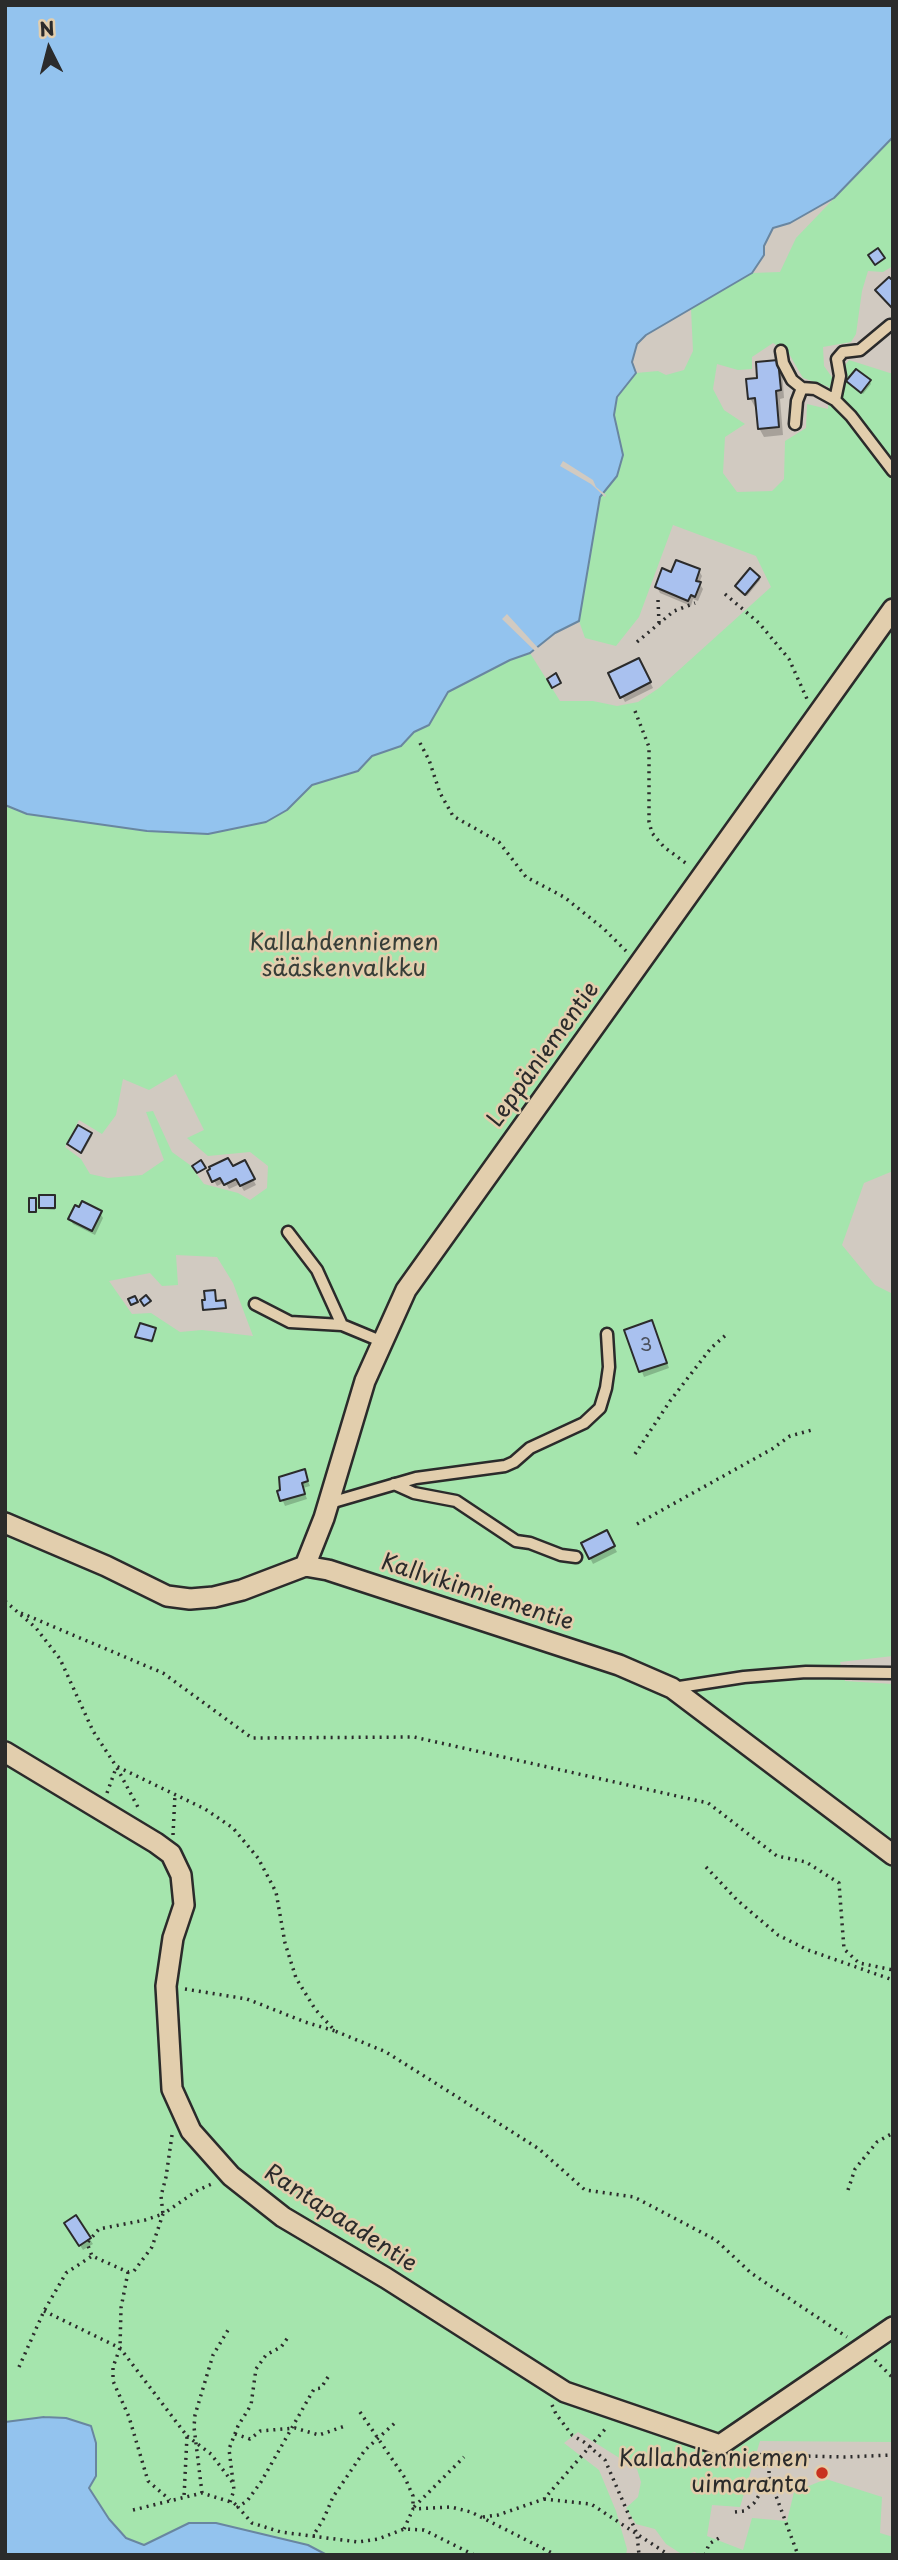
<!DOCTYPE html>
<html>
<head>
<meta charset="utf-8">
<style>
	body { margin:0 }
	#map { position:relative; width:898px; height:2560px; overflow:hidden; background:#d1cac1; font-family:"Playpen Sans",sans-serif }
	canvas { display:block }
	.frame { position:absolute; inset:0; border:7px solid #2b2b2b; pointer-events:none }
	.north { position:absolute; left:14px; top:14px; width:70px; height:70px; -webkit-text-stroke:5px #e2cead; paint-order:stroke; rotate:354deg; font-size:19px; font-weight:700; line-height:28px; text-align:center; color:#2b2b2b }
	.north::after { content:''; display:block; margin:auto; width:24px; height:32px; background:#2b2b2b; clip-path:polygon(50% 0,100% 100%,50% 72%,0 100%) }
</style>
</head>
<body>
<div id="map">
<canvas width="898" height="2560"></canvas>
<div class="frame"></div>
<div class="north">N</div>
</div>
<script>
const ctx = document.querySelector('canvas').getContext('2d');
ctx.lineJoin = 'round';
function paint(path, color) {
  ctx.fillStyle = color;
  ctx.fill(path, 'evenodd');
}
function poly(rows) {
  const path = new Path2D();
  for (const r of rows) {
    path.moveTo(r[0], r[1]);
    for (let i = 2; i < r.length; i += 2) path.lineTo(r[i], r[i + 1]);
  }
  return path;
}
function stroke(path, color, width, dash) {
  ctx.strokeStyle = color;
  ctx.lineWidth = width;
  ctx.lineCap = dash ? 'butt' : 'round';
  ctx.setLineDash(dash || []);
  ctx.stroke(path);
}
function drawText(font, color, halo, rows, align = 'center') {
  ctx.font = font + ' "Playpen Sans",sans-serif';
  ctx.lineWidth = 5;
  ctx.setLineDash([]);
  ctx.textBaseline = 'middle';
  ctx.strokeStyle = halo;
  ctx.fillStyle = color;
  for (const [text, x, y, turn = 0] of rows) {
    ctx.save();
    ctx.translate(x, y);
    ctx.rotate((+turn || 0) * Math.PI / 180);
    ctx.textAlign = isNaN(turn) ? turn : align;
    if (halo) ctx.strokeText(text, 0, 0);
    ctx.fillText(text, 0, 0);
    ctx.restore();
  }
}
paint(poly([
	[893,137,893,266,883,272,868,271,862,291,856,334,851,342,823,347,824,366,834,380,849,360,893,374,893,1171,864,1183,842,1245,875,1285,893,1294,893,1656,840,1662,845,1681,893,1684,893,2436,891,2442,760,2441,740,2507,712,2505,707,2536,743,2550,752,2518,787,2521,794,2492,826,2479,882,2497,880,2533,893,2537,893,2555,698,2555,695,2552,683,2555,666,2544,655,2529,636,2524,626,2508,638,2497,641,2482,637,2469,578,2432,564,2443,599,2470,616,2511,627,2549,626,2555,327,2555,308,2545,188,2524,144,2546,126,2537,109,2519,89,2488,96,2475,96,2443,66,2418,44,2417,5,2422,5,805,27,814,147,831,208,834,247,826,306,787,372,756,401,746,414,732,429,725,448,692,510,660,530,653,560,701,593,701,617,706,638,702,659,688,771,587,756,556,673,525,639,617,616,646,585,638,579,621,600,497,617,476,623,455,614,415,617,397,636,373,658,371,666,375,684,370,693,351,691,309,752,273,780,272,796,238],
	[773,343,788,352,803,378,829,387,828,409,807,404,806,428,785,441,784,479,772,491,737,492,723,473,725,437,745,424,724,410,713,389,717,364,738,370,752,369,752,357],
	[176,1074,204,1130,187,1138,208,1156,250,1152,268,1166,267,1188,250,1200,238,1193,204,1184,190,1165,172,1152,153,1111,146,1112,164,1160,142,1175,108,1178,90,1174,81,1159,65,1147,79,1120,102,1134,116,1115,123,1079,149,1090],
	[176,1255,217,1257,233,1283,253,1336,202,1330,180,1332,151,1313,132,1314,109,1281,150,1273,162,1286,178,1285]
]), '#a5e5ad');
const water = poly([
	[5,5,893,5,893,137,834,198,790,223,773,228,764,246,764,255,752,273,646,335,637,344,632,362,636,373,617,397,614,415,623,455,617,476,600,497,579,621,555,633,530,653,510,660,448,692,429,725,414,732,401,746,372,756,358,771,312,785,287,810,266,822,208,834,147,831,27,814,5,805,5,5],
	[44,2417,66,2418,91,2426,96,2443,96,2476,89,2488,109,2519,126,2538,144,2545,189,2523,216,2523,308,2545,327,2555,5,2555,5,2422,44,2417]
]);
paint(water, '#93c3ee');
stroke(water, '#6986a0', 2);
paint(poly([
	[563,461,593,480,596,487,606,495,605,497,591,484,560,466],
	[507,614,539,649,536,652,502,619]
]), '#d1cac1');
paint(poly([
	[777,362,782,371,784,398,780,399,783,435,764,437,759,428,757,407,755,407,750,398],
	[870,382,871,384,863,394,849,383],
	[699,571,702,576,699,583,703,589,698,601,693,599,691,606,660,593,657,587,672,574],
	[759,578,760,580,747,596,738,589],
	[639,660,653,688,625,702,611,674],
	[91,1134,92,1136,82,1154,69,1144],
	[244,1162,256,1185,244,1191,240,1184,229,1189,225,1182,217,1186,209,1172,232,1168],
	[54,1197,55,1210,42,1209,41,1207],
	[79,1209,100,1213,103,1218,95,1235,73,1224,70,1219],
	[654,1327,669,1368,644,1377,626,1331],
	[155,1329,152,1343,137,1337],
	[304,1471,310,1486,303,1488,307,1499,285,1506,279,1492],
	[606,1532,617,1552,593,1564,583,1544],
	[76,2218,93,2244,83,2250,66,2224]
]), '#0003');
const building = poly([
	[878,248,885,258,875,265,868,255,878,248],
	[889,277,891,279,893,278,893,309,875,290,889,277],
	[778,360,781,390,776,391,779,427,758,429,755,398,748,399,746,379,757,378,756,362,778,360],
	[856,369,871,380,861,393,846,381,856,369],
	[676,560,700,569,696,581,701,582,695,597,691,595,688,601,655,587,662,568,671,572,676,560],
	[750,568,760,577,745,595,735,586,750,568],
	[639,658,651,682,620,698,608,673,639,658],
	[556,673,561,683,552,688,547,679,556,673],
	[78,1125,92,1133,81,1153,67,1144,78,1125],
	[228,1158,233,1166,245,1160,255,1179,240,1186,236,1179,224,1185,220,1178,212,1182,207,1171,210,1169,209,1167,228,1158],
	[201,1160,206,1168,197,1173,192,1166,201,1160],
	[39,1195,55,1195,55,1208,39,1208,39,1195],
	[29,1198,36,1198,36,1212,29,1212,29,1198],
	[82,1201,102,1211,92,1231,68,1219,75,1205,79,1207,82,1201],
	[215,1290,216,1301,225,1300,226,1308,203,1310,202,1300,205,1300,204,1291,215,1290],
	[146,1295,151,1301,144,1306,140,1300,146,1295],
	[135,1296,138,1302,131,1305,128,1299,135,1296],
	[652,1320,667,1363,639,1372,624,1330,652,1320],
	[140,1323,156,1328,152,1341,135,1337,140,1323],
	[305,1469,308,1481,302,1483,305,1494,280,1501,277,1491,280,1490,279,1477,305,1469],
	[607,1530,615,1546,589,1559,581,1543,607,1530],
	[76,2215,91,2238,79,2246,64,2223,76,2215]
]);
paint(building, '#a9c1ef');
stroke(building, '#2b2b2b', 2);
const service = poly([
	[781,351,783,363,792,380,802,388],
	[835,400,840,376,837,359,843,352,860,350,890,325],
	[795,424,797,401,802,388,815,389,835,400,851,416,893,471],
	[288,1232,317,1270,342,1325],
	[255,1304,290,1322,342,1325,383,1342],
	[394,1484,414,1493,456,1501,516,1541,530,1543,561,1555,576,1557],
	[330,1503,416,1478,505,1466,514,1462,530,1448,584,1423,600,1408,606,1388,609,1367,607,1334],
	[673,1688,744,1677,806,1672,893,1673]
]);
const minor = poly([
	[5,1523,106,1566,167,1596,190,1599,214,1597,242,1590,305,1566,328,1570,619,1665,672,1688,893,1855],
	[305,1566,324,1518,365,1381,406,1290,893,609],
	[5,1752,156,1843,171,1854,181,1875,184,1905,173,1938,166,1986,172,2089,191,2131,231,2176,283,2217,386,2278,565,2392,720,2445,893,2327]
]);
stroke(service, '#2b2b2b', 15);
stroke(minor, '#2b2b2b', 24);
stroke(poly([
	[725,594,759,623,789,659,807,699],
	[658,600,659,623],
	[637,642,674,611,695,603],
	[635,711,649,747,649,822,652,833,664,847,687,864],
	[420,743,429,760,440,793,453,816,499,842,526,877,564,897,604,929,626,951],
	[5,865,5,870],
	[635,1454,670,1401,711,1348,727,1334],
	[637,1524,772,1449,790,1436,812,1430],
	[5,1601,36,1628,60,1659,93,1731,116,1766,205,1809,233,1828,258,1858,276,1892,285,1943,296,1978,315,2009,335,2031,386,2052,451,2093,539,2149,585,2190,634,2197,716,2240,751,2273,847,2337],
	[21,1613,163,1673,252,1738,414,1737,708,1803,777,1856,806,1862,839,1883,844,1949,859,1963,893,1970],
	[117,1768,140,1811],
	[107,1793,116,1768],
	[173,1835,175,1794],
	[706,1867,737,1900,778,1935,808,1950,893,1980],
	[185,1989,247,1999,305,2022,335,2031],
	[172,2135,166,2177,161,2196,163,2214,145,2220,99,2229,87,2243,92,2256,128,2272,134,2271,152,2247,163,2214,198,2190,214,2183],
	[848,2190,855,2169,877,2142,893,2133],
	[128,2272,121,2308,120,2348,113,2367,113,2381,129,2417,148,2481,170,2500],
	[44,2311,120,2348,187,2436,184,2497],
	[875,2360,893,2378],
	[19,2367,44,2311,66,2273,92,2256],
	[328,2377,321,2388,314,2389,261,2482,247,2501,238,2507,252,2523,281,2532,358,2542,378,2539,404,2529,424,2530,474,2555],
	[552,2405,556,2414,572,2435,584,2442,605,2460,637,2534,639,2555],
	[360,2412,405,2478,413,2496,413,2509],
	[235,2434,250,2439,260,2431,295,2428,319,2435,345,2426],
	[187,2436,211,2454,233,2483],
	[746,2451,762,2455,845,2457,893,2455],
	[769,2477,798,2555],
	[202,2493,194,2427,195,2415,213,2355,228,2330],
	[544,2499,591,2504,669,2555],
	[230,2502,234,2490,229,2449,238,2426,251,2405,256,2369,266,2355,281,2347,289,2336],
	[414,2507,464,2457],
	[133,2510,202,2493,234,2503,238,2507],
	[735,2512,744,2511,754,2503,763,2489,769,2477,769,2455],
	[483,2517,498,2515,544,2499,607,2427],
	[404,2529,413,2509,451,2507,471,2512,556,2555],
	[315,2536,313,2536,324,2518,333,2497,365,2450,396,2422],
	[705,2555,709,2544,719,2538]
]), '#2b2b2b', 3.5, [2, 5]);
stroke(service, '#e2cead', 10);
stroke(minor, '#e2cead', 19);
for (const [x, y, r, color] of [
	[822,2473,7,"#c8321e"]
]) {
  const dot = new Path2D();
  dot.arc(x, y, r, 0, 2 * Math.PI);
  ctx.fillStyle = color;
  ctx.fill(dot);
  stroke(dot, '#e2cead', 2.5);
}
drawText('19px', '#4a505c', null, [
	["3",646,1346]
]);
drawText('23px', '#373e38', '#e2cead', [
	["Kallahdenniemen",344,944],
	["sääskenvalkku",344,970]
]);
drawText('23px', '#2b2b2b', '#e2cead', [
	["Leppäniementie",544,1055,-54],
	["Kallvikinniementie",477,1593,18],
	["Rantapaadentie",340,2219,33]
]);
drawText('23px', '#2b2b2b', '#e2cead', [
	["Kallahdenniemen",808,2460],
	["uimaranta",808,2486]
], 'right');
</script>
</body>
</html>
